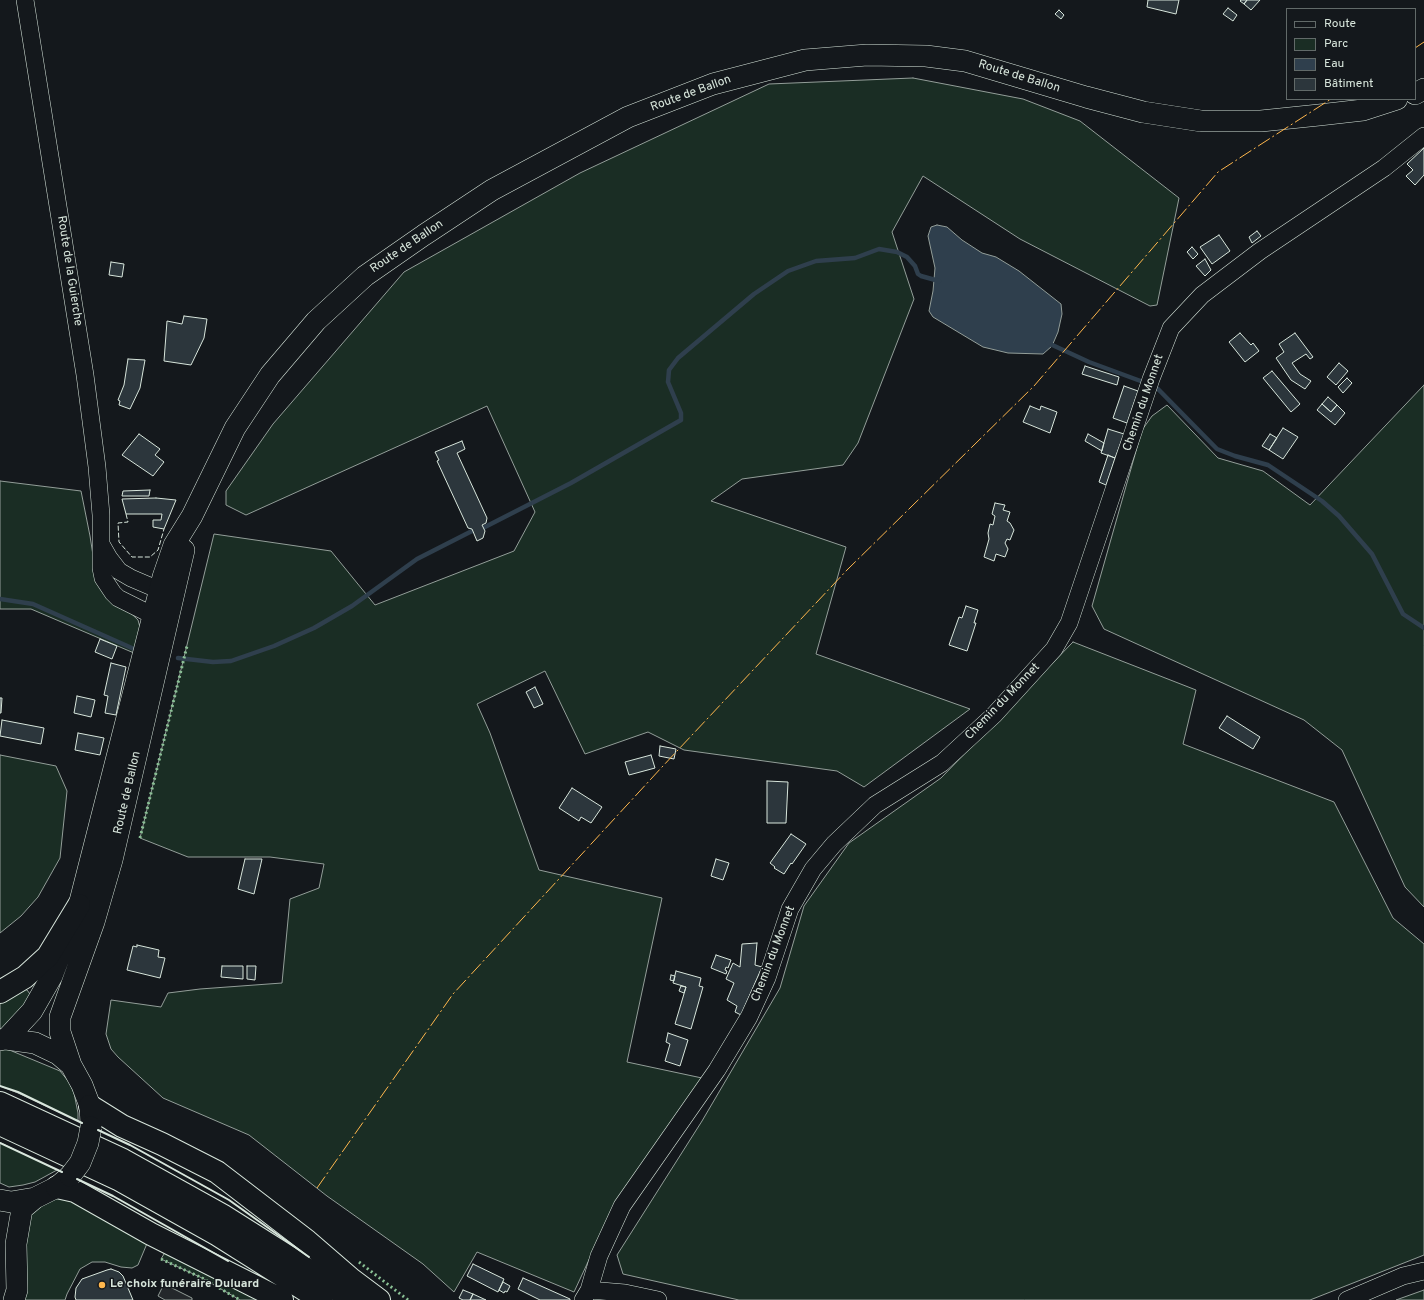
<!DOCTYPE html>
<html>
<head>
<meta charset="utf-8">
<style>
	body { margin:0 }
	#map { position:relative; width:1424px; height:1300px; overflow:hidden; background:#14181c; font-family:Overpass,sans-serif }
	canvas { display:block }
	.legend { position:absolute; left:1286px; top:8px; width:130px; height:92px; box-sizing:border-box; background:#14181c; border:1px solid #626a69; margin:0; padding:5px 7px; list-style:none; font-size:12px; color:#d8e6dc }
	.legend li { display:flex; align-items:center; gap:8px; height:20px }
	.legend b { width:20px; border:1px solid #626a69 }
</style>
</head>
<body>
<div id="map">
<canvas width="1424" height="1300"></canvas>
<ul class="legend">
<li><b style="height:5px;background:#14181c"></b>Route</li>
<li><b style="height:11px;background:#1a2d24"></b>Parc</li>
<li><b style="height:11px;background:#2f3f4d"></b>Eau</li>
<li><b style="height:11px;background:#2c363c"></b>Bâtiment</li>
</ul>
</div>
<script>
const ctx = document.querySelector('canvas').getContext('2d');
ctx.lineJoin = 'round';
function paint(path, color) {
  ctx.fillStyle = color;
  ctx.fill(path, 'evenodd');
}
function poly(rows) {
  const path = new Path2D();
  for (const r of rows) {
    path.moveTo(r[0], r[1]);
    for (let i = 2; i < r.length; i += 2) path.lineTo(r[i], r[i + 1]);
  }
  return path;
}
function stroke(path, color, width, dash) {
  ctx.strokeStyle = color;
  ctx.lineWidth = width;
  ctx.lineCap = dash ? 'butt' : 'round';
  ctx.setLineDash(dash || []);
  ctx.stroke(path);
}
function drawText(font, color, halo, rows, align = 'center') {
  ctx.font = font + ' Overpass,sans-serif';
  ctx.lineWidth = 3;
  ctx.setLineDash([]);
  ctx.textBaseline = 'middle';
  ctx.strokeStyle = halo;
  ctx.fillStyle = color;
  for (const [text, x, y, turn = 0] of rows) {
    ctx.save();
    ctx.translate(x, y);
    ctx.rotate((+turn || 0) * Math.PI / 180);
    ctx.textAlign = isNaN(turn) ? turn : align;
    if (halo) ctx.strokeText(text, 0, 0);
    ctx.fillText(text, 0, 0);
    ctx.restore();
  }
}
const green = poly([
	[913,78,1023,99,1080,121,1179,198,1157,305,1150,306,1020,239,923,176,892,232,914,299,858,443,843,465,742,479,711,501,846,547,816,654,970,709,864,787,837,771,684,750,648,732,585,754,545,671,477,704,490,733,539,870,662,898,627,1062,702,1078,614,1206,574,1292,477,1252,454,1292,423,1264,327,1196,249,1135,163,1098,118,1057,111,1049,106,1034,111,1000,161,1007,168,993,200,989,282,983,290,899,319,888,324,864,270,857,188,857,140,838,214,534,331,551,375,605,514,551,535,512,487,406,246,515,226,505,226,491,273,424,404,272,580,173,769,84,913,78],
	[1424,385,1424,907,1405,887,1342,750,1304,720,1104,629,1092,606,1142,430,1152,416,1167,405,1218,458,1263,471,1310,505,1424,385],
	[0,481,81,491,90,536,97,581,138,620,141,631,134,653,31,609,0,609,0,481],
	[1073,642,1196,690,1183,744,1334,802,1393,918,1424,944,1424,1255,1310,1300,739,1300,623,1274,617,1255,702,1121,780,988,804,906,849,843,941,778,1073,642],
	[0,755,56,766,67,791,60,858,38,897,21,916,0,933,0,755],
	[21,988,27,990,30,994,31,999,13,1025,0,1029,0,999,21,988],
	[7,1049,60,1071,69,1082,74,1093,78,1113,78,1121,18,1093,0,1086,0,1050,7,1049],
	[0,1143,1,1143,57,1170,35,1182,23,1185,9,1187,0,1183,0,1143],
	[57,1187,151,1234,138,1265,132,1268,121,1267,105,1262,92,1262,80,1269,67,1294,65,1300,14,1300,18,1229,57,1187],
	[170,1244,282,1300,240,1300,202,1278,161,1259,170,1244],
	[1424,1290,1424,1300,1396,1300,1424,1290]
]);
paint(green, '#1a2d24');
stroke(green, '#939e99', 1);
const parking = poly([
	[164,1284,192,1298,192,1300,165,1300,158,1296,164,1284]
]);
paint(parking, '#24282b');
stroke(parking, '#939e99', 1);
const water = poly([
	[937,225,947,227,962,240,982,253,996,257,1019,271,1061,304,1062,314,1058,332,1052,346,1043,354,1008,353,983,347,933,317,929,311,933,291,935,268,928,236,931,227,937,225]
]);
paint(water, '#2f3f4d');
stroke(water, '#939e99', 1);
stroke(poly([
	[1048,343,1089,362,1146,383],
	[1153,386,1158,389,1217,449,1235,456,1268,465,1322,501,1339,516,1372,554,1403,614,1424,628],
	[0,599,33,604,134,649],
	[178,658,213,662,231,661,274,646,314,628,352,606,417,559,472,531,483,528,571,483,681,420,681,413,668,382,669,370,678,358,754,294,788,271,816,261,855,258,879,249,897,252,907,257,915,266,918,274,921,276,939,281]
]), '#2f3f4d', 4.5);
const building = poly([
	[1148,0,1179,0,1176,14,1147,7,1148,0],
	[1241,0,1247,0,1244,4,1240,1,1241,0],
	[1247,0,1260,0,1251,10,1244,4,1247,0],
	[1228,8,1237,15,1233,21,1223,14,1228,8],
	[1059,10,1064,15,1061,19,1055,14,1059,10],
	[1424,148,1424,175,1415,185,1406,176,1413,170,1407,164,1424,148],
	[1257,231,1261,236,1252,243,1249,237,1257,231],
	[1219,235,1230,251,1212,264,1200,247,1219,235],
	[1192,247,1198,254,1193,259,1187,252,1192,247],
	[1205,259,1211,270,1205,276,1196,266,1205,259],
	[111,262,124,264,122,277,109,275,111,262],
	[184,316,207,319,204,338,191,365,164,361,167,321,182,324,184,316],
	[1240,333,1251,345,1253,343,1259,351,1245,362,1229,342,1240,333],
	[1295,333,1313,357,1310,359,1306,354,1292,363,1300,374,1311,381,1305,389,1291,380,1276,358,1284,352,1279,344,1295,333],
	[128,359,145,360,140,388,130,409,119,405,120,401,118,400,124,385,128,359],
	[1339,363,1348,371,1336,385,1327,377,1339,363],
	[1085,366,1119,377,1117,385,1082,374,1085,366],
	[1272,371,1300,404,1291,412,1263,378,1272,371],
	[1347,378,1352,383,1343,393,1338,387,1347,378],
	[1124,386,1138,391,1127,423,1113,418,1124,386],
	[1328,397,1337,405,1331,412,1322,404,1328,397],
	[1322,404,1331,412,1337,405,1345,413,1335,425,1317,410,1322,404],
	[1030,406,1040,410,1041,406,1057,412,1050,433,1023,422,1030,406],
	[1283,428,1298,437,1283,459,1269,450,1283,428],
	[1108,429,1124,434,1115,458,1101,453,1108,429],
	[139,434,160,449,155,455,164,462,153,476,122,455,139,434],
	[1088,434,1104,443,1102,451,1085,441,1088,434],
	[1270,434,1277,438,1269,450,1262,446,1270,434],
	[462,441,465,449,457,453,487,518,486,523,482,525,485,531,483,538,477,541,472,529,468,528,437,461,439,460,435,452,462,441],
	[1108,455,1115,458,1106,485,1099,482,1108,455],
	[150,490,149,496,122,496,123,491,150,490],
	[156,498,176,500,164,529,153,527,153,520,161,520,162,514,126,514,122,499,156,498],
	[995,503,1005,505,1003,510,1010,512,1007,521,1010,523,1014,530,1010,540,1007,539,1005,543,1008,549,1005,557,996,554,994,561,984,557,989,539,988,533,990,524,993,525,995,516,992,514,995,503],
	[966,606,978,610,974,623,976,623,967,651,949,645,959,617,962,618,966,606],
	[100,639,117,646,112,659,95,652,100,639],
	[111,663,126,667,116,715,105,713,108,696,104,695,111,663],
	[535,687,543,704,534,708,526,692,535,687],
	[77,696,95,700,91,717,74,713,77,696],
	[0,698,2,698,1,713,0,713,0,698],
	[1227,716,1260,737,1253,749,1219,728,1227,716],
	[2,720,44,728,41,744,0,736,2,720],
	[78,733,104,738,100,755,75,750,78,733],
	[660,746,676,749,674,759,659,756,660,746],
	[651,755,655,768,629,775,625,762,651,755],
	[767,781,788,782,786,823,767,823,767,781],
	[572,788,602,807,591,823,581,817,579,821,559,808,572,788],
	[791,834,806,844,792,864,791,863,784,874,774,868,775,867,770,863,791,834],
	[245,859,262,859,254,894,238,889,245,859],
	[716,859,729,863,723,880,711,876,716,859],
	[757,943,755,965,762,967,741,1015,735,1012,737,1006,727,1000,734,983,726,979,733,963,740,967,742,944,757,943],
	[137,945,159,950,158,957,165,958,160,978,127,970,133,946,137,947,137,945],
	[716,955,731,960,728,968,726,967,725,970,727,971,726,974,711,968,716,955],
	[222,966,243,966,243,979,221,977,222,966],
	[247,966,256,966,255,980,247,979,247,966],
	[676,971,701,978,699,986,703,987,691,1029,675,1024,686,987,673,983,676,971],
	[671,975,675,976,674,981,670,980,671,975],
	[681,986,686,987,684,993,679,991,681,986],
	[668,1033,688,1040,680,1066,665,1061,670,1044,666,1042,668,1033],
	[473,1264,504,1279,498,1292,467,1276,473,1264],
	[111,1269,119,1272,123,1276,133,1300,76,1300,75,1297,76,1288,82,1279,107,1270,111,1269],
	[523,1278,570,1299,570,1300,540,1300,518,1289,523,1278],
	[503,1282,510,1286,507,1292,505,1291,504,1293,499,1290,503,1282],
	[463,1290,473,1294,470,1300,463,1300,459,1298,463,1290],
	[473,1294,486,1300,470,1300,473,1294]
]);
paint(building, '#2c363c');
stroke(building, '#d8e6dc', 1);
const minor = poly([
	[25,0,85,375,97,467,101,515,101,568,103,578,113,593,118,598,152,615,171,608,159,590,131,578,119,571,109,558,101,544],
	[589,1290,625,1293,658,1300],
	[583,1300,589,1290,599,1256,622,1206,717,1070,749,1017,767,978,790,909,813,869,834,844,875,805,942,763,994,715,1054,649,1069,623,1151,379,1171,328,1202,295,1260,251,1384,168,1424,136],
	[1347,1300,1403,1276,1424,1271]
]);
const major = poly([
	[1415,94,1424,89],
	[6,1039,32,1011,52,976,79,905,163,577,174,545,192,516,235,428,270,375,316,321,365,276,424,235,492,190,628,117,713,84,805,60,867,55,926,56,965,61,1086,97,1143,112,1201,121,1261,121,1319,115,1363,110,1397,99],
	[0,1040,6,1039,35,1043,58,1054,71,1065,82,1085,90,1106,91,1124],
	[71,1065,60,1032,60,1017,94,922,112,860,184,550],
	[0,1200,11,1202,35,1198],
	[14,1300,17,1290,16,1244,22,1209,35,1198,57,1187,70,1176]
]);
const highway = poly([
	[0,992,25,977,48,956,79,905],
	[0,1103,123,1160,222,1215,290,1258,352,1300],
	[90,1106,122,1126,162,1144,217,1172,307,1241,351,1279,379,1300],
	[0,1124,118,1179,218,1235,321,1300],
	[57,1187,75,1191,151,1234,282,1300]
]);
stroke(minor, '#d8e6dc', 18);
stroke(major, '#d8e6dc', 22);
stroke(highway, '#d8e6dc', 24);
stroke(minor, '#14181c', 17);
stroke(major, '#14181c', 21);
stroke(highway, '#14181c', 22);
const majorBridge = poly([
	[70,1176,80,1163,88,1143,91,1127]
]);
stroke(majorBridge, '#d8e6dc', 22, []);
stroke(majorBridge, '#14181c', 21);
stroke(poly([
	[140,838,187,646],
	[161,1259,202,1278,240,1300],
	[359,1262,408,1300]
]), '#8ac095', 3, [2, 3]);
stroke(poly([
	[126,514,128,522,118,523,119,542,132,557,150,557,158,550,164,529]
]), '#d8e6dc', 1, [5, 2]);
stroke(poly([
	[0,1086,18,1092,82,1123],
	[98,1130,130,1145,229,1200,309,1257],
	[0,1143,62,1172],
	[77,1179,113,1196,228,1261]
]), '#d8e6dc', 2);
stroke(poly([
	[1415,48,1424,42],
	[317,1188,453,994,662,767,847,570,1034,386,1218,172,1331,99]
]), '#ffb74d', 1, [14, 3, 2, 3]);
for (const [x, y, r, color] of [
	[102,1285,4,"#ffb74d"]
]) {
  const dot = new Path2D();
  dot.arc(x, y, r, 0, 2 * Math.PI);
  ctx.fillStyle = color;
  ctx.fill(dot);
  stroke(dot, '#14181c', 1.5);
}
drawText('12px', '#d8e6dc', '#14181c', [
	["Route de Ballon",1019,77,17],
	["Route de Ballon",691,94,-20],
	["Route de Ballon",407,247,-34],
	["Route de la Guierche",69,271,81],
	["Chemin du Monnet",1144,403,-71],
	["Chemin du Monnet",1003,702,-46],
	["Route de Ballon",128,793,-77],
	["Chemin du Monnet",774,954,-69]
]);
drawText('bold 12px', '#d8e6dc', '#14181c', [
	["Le choix funéraire Duluard",110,1285]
], 'left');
</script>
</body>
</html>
